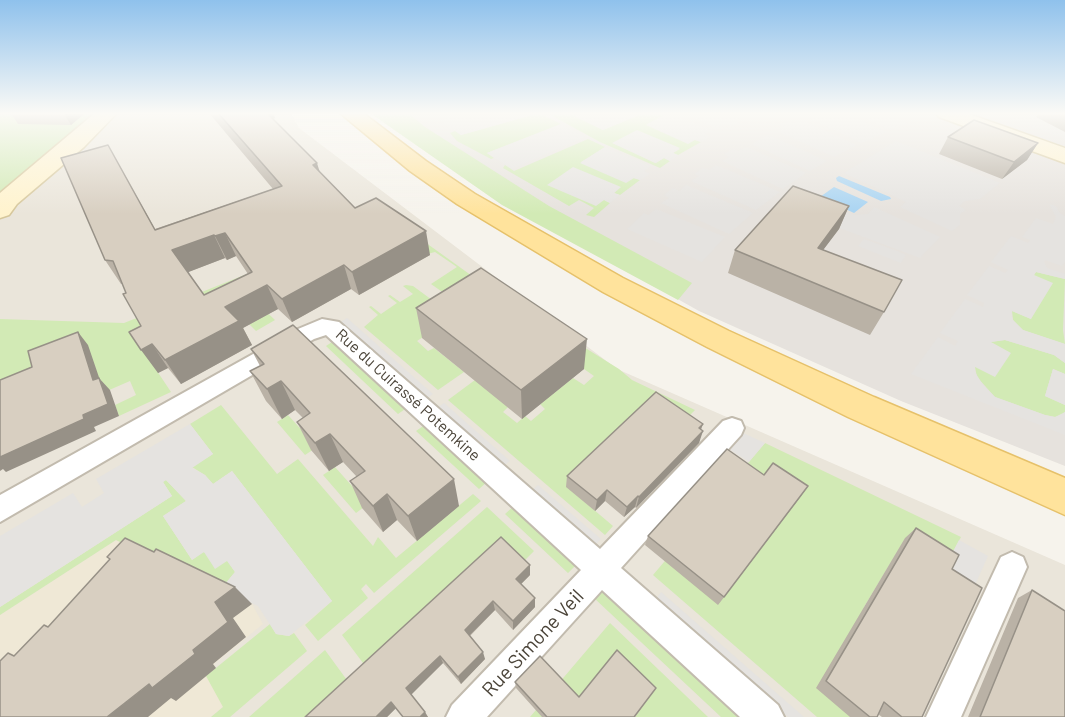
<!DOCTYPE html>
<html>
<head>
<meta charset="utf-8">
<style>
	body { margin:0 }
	canvas { display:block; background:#f6f3ec }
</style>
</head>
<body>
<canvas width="1065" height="717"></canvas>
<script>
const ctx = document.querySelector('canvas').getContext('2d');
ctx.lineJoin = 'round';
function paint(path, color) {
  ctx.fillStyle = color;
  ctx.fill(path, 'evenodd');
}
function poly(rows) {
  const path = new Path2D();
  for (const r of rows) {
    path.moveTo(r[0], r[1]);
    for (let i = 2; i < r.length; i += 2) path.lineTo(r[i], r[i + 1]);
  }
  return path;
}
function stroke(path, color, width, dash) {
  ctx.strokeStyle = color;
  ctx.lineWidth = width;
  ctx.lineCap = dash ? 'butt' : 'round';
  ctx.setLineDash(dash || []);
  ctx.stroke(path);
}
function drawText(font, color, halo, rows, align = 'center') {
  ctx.font = font + ' Barlow,sans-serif';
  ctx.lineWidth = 6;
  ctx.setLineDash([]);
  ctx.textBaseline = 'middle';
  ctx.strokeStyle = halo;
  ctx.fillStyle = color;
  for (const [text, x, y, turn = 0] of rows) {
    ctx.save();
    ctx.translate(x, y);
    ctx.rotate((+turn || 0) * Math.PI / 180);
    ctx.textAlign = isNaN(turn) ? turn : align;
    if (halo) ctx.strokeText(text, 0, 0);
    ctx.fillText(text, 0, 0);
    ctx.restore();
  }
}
paint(poly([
	[0,113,291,113,299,128,617,369,1065,565,1065,717,0,717]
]), '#eae5da');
paint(poly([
	[377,113,1065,113,1065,466,901,401,699,311,549,227]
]), '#e6e2dd');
paint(poly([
	[116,540,252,604,263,624,214,664,223,707,211,717,0,717,0,615]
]), '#efe8d6');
paint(poly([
	[0,113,97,113,0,198],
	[370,113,408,113,425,127,549,206,692,283,678,300,502,205],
	[539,113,561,124,487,153,494,158,491,159,457,141,450,133,455,131,461,135],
	[547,113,580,113,575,116,603,130,644,113,669,113,647,124,701,142,678,155,673,153,680,149,613,143,655,163,664,158,670,161,660,168,600,142],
	[588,139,605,147,581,162,640,180,620,195,614,193,621,187,604,200,610,203,594,217,586,215,594,208,579,200,569,206,503,168,505,165,514,171],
	[390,217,486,286,619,369,632,380,695,410,681,424,567,487,613,526,605,535,448,400,475,380,508,407,503,412,517,423,525,416,531,421,545,409,540,404,573,378,584,385,594,376,480,296,472,305,417,341,428,351,434,348,464,372,438,390,364,327,378,315,369,307,371,306,381,314,397,303,388,296,390,295,400,302,413,294,403,286,406,285,413,286,447,311,458,303,431,284,457,267,435,252,254,300,275,320,256,331,235,310,147,356,171,392,119,416,115,405,136,395,130,381,63,410,0,397,0,319,124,323],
	[1036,272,1065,279,1063,330,1065,344,1023,330,1013,320,1012,311,1031,319,1034,275],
	[335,340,408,407,398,414,326,346],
	[1005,340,1054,355,1065,363,1065,374,1053,369,1045,396,1065,405,1065,412,1062,415,1055,417,1045,415,995,397,977,377,975,367,1010,353,990,342],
	[221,405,277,474,298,459,373,546,378,537,396,558,473,494,481,501,374,593,366,584,361,589,368,598,318,641,305,625,332,601,232,471,213,484,205,475,192,467,213,454,190,424],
	[288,415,317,447,305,455,277,422],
	[426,424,488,481,479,489,416,431],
	[765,443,961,537,946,565,905,539,864,607,850,717,817,717,653,575],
	[335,467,368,504,356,513,323,475],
	[166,480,186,501,163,516,192,560,203,552,227,560,235,572,221,589,175,570,116,540,0,615,0,607,172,496,163,482],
	[515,505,578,563,568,573,505,514],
	[487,507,534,551,520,565,369,671,342,635],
	[604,587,746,717,721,717,594,598],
	[610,623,708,717,635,717,652,694,566,717,530,717],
	[270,624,276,634,289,636,294,633,307,651,230,717,211,717,223,707,206,676],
	[325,650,352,687,320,717,249,717]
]), '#d2eab5');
paint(poly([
	[465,113,539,113,461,135,441,120],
	[585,113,644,113,603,130,576,117],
	[669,113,712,131,705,134,710,137,701,142,695,140,688,144,646,125],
	[684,113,730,113,740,118,735,121,739,123,730,127,724,124,716,128],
	[812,113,844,113,886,132,862,143,807,117,813,115],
	[854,113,884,113,907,123,890,130],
	[1003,113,1061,113,1037,117,1065,132,1065,139,1012,120],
	[800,120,801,120,857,145,834,157,777,131,783,128,779,125,788,121,793,123],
	[561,124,585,137,512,169,487,153],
	[637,130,680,148,673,153,678,155,670,161,664,158,656,163,612,143],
	[768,135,827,161,810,171,752,144],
	[896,141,1000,183,980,199,965,201,959,206,966,210,960,214,960,225,952,231,900,207,906,202,844,173],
	[605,147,651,166,644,171,650,174,640,180,634,178,626,183,580,163],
	[746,147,806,173,783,189,722,161,729,157,724,154,733,149,738,151],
	[716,165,780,192,756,210,691,181,699,176,694,174,703,168,709,170],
	[573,167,621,187,614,193,620,195,610,203,604,200,596,206,547,185],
	[686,185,753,213,729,234,661,203,669,198,664,195,673,188,679,191],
	[799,195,855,215,868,214,874,207,940,237,920,258,786,208],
	[1049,204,1056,206,1060,213,1065,216,1065,262,1062,266,1045,260,1044,262,1047,268,1065,274,1065,279,1036,272,1034,275,1053,283,1031,319,1012,311,1011,313,1013,320,1023,330,1065,344,1065,363,1054,355,1005,340,991,342,1011,353,995,377,975,367,975,372,983,385,995,397,1045,415,1055,417,1065,412,1065,435,911,374,938,337,955,346,958,341,940,333,965,299,983,307,984,303,967,295,989,266,1005,273,1008,270,991,262,1011,236,1028,243,1030,240,1022,237,1036,218,1053,224,1056,217],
	[656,209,725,237,702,262,627,229,644,213,648,215],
	[864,239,897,251,906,255,901,263,858,246],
	[347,318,433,394,427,398,341,322],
	[1053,369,1065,374,1065,405,1045,396],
	[444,403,510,461,503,466,437,408],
	[190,424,213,454,192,468,205,475,213,484,232,471,332,601,289,636,276,634,258,606,221,589,235,572,227,561,215,569,204,552,192,560,163,516,186,501,166,480,163,482,172,496,0,607,0,536,73,493,82,507,104,493,96,479],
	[743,433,765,443,749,462,729,449],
	[538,485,601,539,594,546,531,491],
	[959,540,988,556,975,585,946,565],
	[661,592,804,717,788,717,655,600]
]), '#e5e3e0');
paint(poly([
	[839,176,890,197,891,199,881,201,837,181,836,178],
	[834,187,868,202,854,213,820,197]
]), '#a9d4f2');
const street = poly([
	[322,319,339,322,600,549,723,421,732,418,741,421,744,428,741,435,621,568,778,705,784,717,740,717,602,590,487,717,446,717,452,705,581,570,326,335,314,339,0,522,0,495,298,329,322,319],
	[1012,552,1023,557,1027,567,961,717,926,717,1001,557,1012,552]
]);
const secondary = poly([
	[95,113,117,113,84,147,17,204,9,215,0,218,0,193,95,113],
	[936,113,966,113,1065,148,1065,163,939,117,936,113]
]);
const primary = poly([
	[340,113,363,113,426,161,475,194,623,278,729,331,874,397,1065,478,1065,515,848,417,707,347,603,292,457,204,410,171,340,113]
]);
stroke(street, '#c2bbae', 4);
stroke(secondary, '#d6c79b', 3);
stroke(primary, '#e6c16a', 3);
paint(street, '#fff');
paint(secondary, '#fff3cd');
paint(primary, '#ffe39c');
paint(poly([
	[11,113,85,113,71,125,18,124],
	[209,113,273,113,275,118,273,119,320,172,355,208,430,255,359,295,351,289,292,322,278,309,243,328,252,345,181,384,168,368,158,373,141,326,123,284,121,284,105,260,108,145,155,229,273,189],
	[236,256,248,274,204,295,188,272,225,258,227,260],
	[1039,113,1065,113,1065,132,1036,117],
	[948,137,1038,143,1027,160,1002,179,939,154],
	[849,206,839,229,823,250,884,312,870,335,728,273,735,250],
	[416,308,584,369,522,419,422,338],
	[251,349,459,506,417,541,397,520,383,532,362,508,350,481,357,477,343,462,329,471,311,450,297,422,303,418,295,410,282,419,266,401,250,371,260,366],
	[701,430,699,443,636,508,635,507,624,517,605,501,595,511,566,487,567,476],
	[764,475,808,486,718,605,645,545,648,536],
	[916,528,952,569,922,717,882,717,878,714,877,717,850,717,816,688,905,538],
	[530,565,530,575,521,584,535,598,535,607,513,630,495,610,470,636,485,659,461,684,443,663,411,694,428,717,403,717,396,708,387,717,305,717],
	[1032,590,1065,717,968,717,1018,598],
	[515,682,579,697,656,688,635,717,542,717,516,688]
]), '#bab2a6');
paint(poly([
	[65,113,85,113,71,125,64,114],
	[259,113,273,113,275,118,262,122],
	[1038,143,1027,160,1002,179,1014,162],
	[317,163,324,186,313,165],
	[849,206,839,229,808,270,818,248],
	[426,231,430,255,359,295,352,272],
	[225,233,236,256,227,260,215,236],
	[214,235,225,258,186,273,172,250],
	[344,265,351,289,292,322,282,299],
	[267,285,278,309,243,328,252,345,181,384,165,360,225,307],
	[78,332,88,345,104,392,93,380],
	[587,339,584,369,522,419,521,390],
	[152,344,168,368,158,373,141,350],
	[99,378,110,390,119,416,94,427,96,431,6,472,3,469,0,471,0,457],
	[281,381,295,410,282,419,267,389],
	[703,424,699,435,703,431,699,443,636,508,639,497],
	[330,434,343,462,329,471,315,443],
	[454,479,459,506,417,541,408,516],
	[808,486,801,496,718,605,724,597],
	[607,490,605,501,595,511,597,500],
	[387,494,397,520,383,532,373,506],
	[638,496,635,507,624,517,627,507],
	[530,565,530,575,517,588,516,579],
	[235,587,252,604,233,618,246,637,213,664,216,668,176,701,171,698,148,717,107,717,193,650,215,602],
	[535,598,535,607,513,630,513,621],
	[493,601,495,610,467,638,465,630],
	[483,652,485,659,461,684,458,677],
	[440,656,443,663,411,695,406,688],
	[391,702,396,708,387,717,376,717],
	[425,712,428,717,420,717]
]), '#979187');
const building = poly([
	[218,113,267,113,317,163,313,165,355,208,376,198,426,231,352,272,344,265,282,299,267,285,225,307,239,321,165,360,152,344,141,350,129,332,141,326,123,294,126,293,113,261,105,260,61,158,108,145,155,230,282,186,218,113],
	[225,233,252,272,204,295,172,250,214,235,215,236,225,233],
	[974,120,1038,143,1014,162,948,137,974,120],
	[793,186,849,206,818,248,902,280,884,312,735,250,793,186],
	[481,268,587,339,521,390,416,308,481,268],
	[293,325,454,479,408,516,387,494,373,506,350,481,365,471,330,434,315,443,297,422,310,413,281,381,267,389,250,371,264,364,251,349,293,325],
	[78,332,93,380,99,378,108,404,83,415,84,419,0,457,0,380,32,367,28,351,78,332],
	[656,392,703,424,699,428,703,431,639,497,638,496,627,507,607,490,597,500,567,476,656,392],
	[727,449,764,475,773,463,808,486,724,597,648,536,727,449],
	[916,528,959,555,952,569,982,588,922,717,902,717,884,702,877,717,870,717,826,681,916,528],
	[501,537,530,565,516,579,535,598,513,621,493,601,465,630,483,652,458,677,440,656,406,688,425,712,420,717,403,717,391,702,376,717,305,717,501,537],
	[125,538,154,552,156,549,235,587,215,602,228,622,193,650,195,654,152,688,149,684,107,717,0,717,0,661,8,653,14,656,44,625,48,627,110,559,107,557,125,538],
	[1032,590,1065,611,1065,717,980,717,1032,590],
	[617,650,656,688,634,717,547,717,515,682,540,656,579,697,617,650]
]);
paint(building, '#d8cfc1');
stroke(building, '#979187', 1.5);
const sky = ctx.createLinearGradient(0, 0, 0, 214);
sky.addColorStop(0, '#8fc1ec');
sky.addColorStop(0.53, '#fbfaf6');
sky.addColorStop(1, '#fbfaf600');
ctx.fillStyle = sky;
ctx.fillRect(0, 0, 1065, 214);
drawText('16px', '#4b4439', '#fff', [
	["Rue du Cuirassé Potemkine",408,395,42]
]);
drawText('20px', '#4b4439', '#fff', [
	["Rue Simone Veil",533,643,-47]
]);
</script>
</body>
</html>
